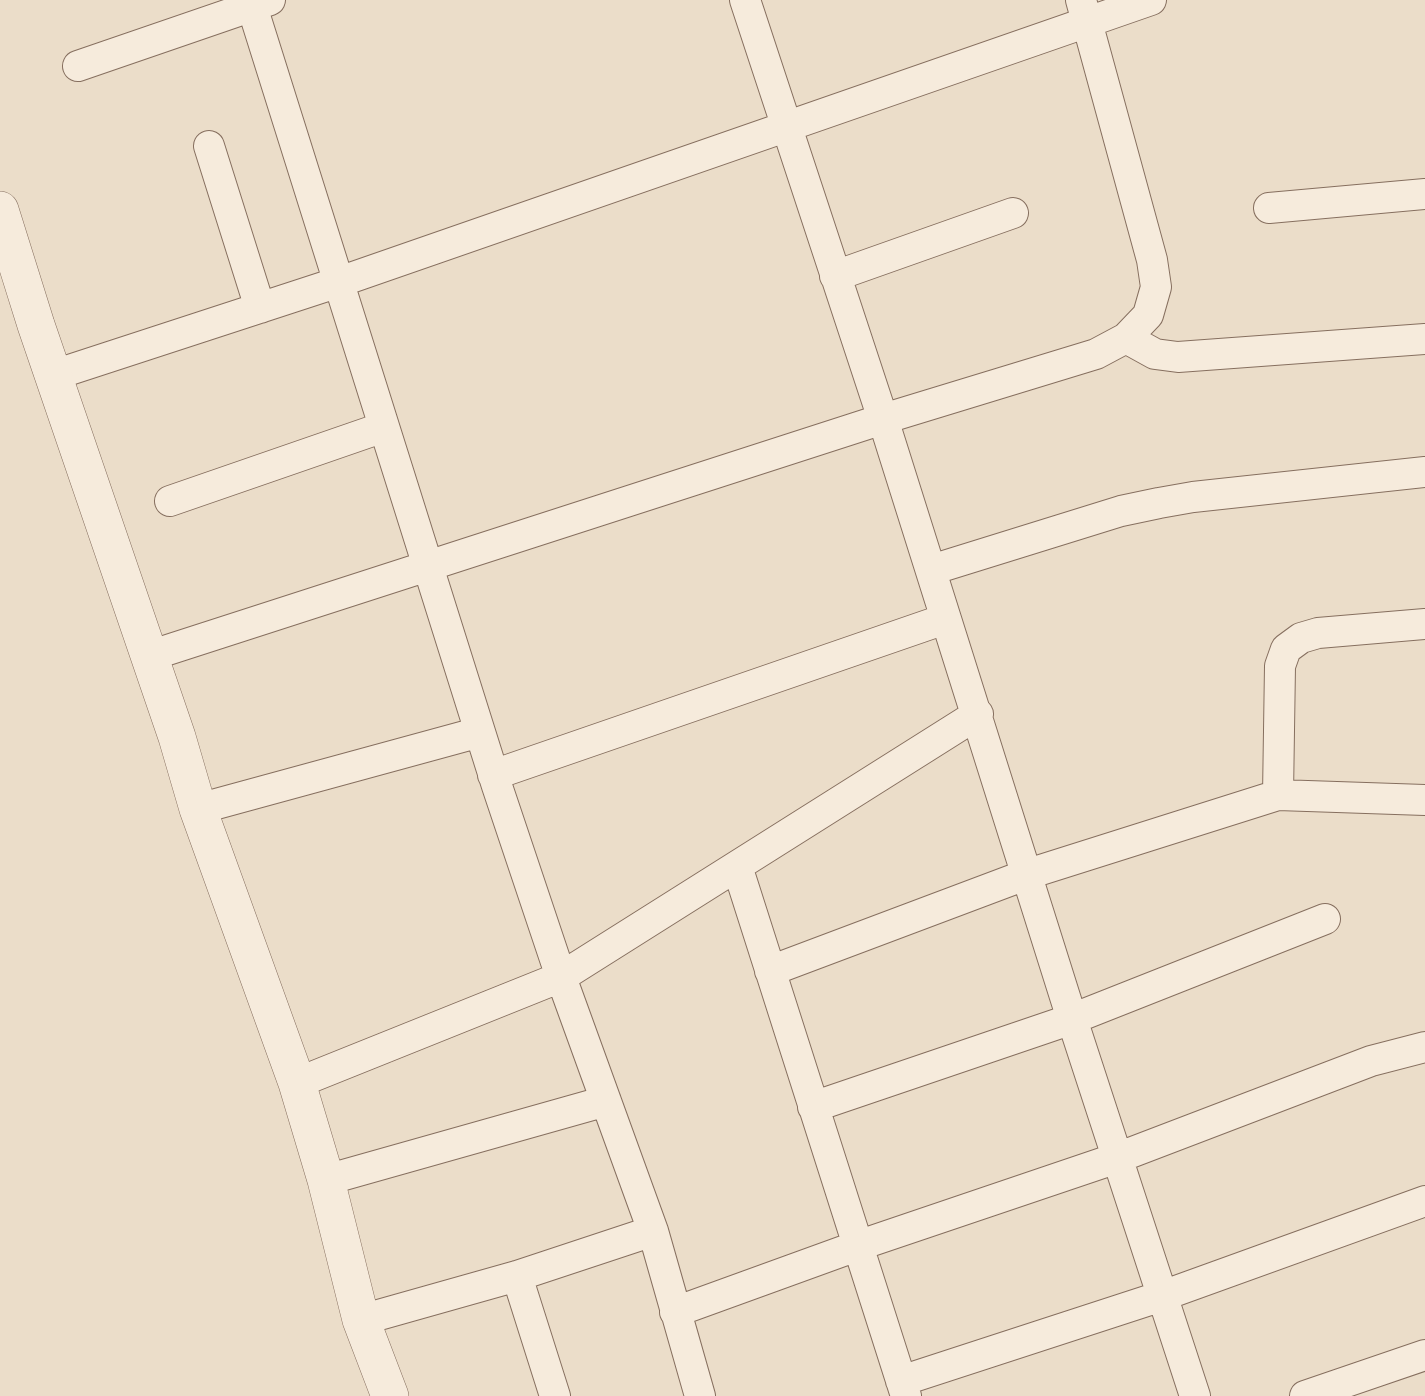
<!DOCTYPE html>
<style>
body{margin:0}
canvas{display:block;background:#ebddc9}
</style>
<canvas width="1425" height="1396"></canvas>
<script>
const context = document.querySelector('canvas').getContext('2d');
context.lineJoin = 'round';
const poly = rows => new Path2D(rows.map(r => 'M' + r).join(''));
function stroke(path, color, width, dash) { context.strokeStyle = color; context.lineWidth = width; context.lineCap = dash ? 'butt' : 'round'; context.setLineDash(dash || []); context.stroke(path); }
const minor = poly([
 [250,0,497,786,561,977,653,1231,700,1396],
 [745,0,883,419,1072,1019,1195,1396],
 [78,66,270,0],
 [209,146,260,308],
 [1269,208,1425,194],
 [835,276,1013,213],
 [1126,338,1155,354,1178,357,1425,339],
 [54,375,339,282,1151,0],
 [170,501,384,427],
 [931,570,1121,511,1159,503,1193,497,1425,472],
 [149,656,883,419,1096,354,1126,338,1148,315,1156,287,1152,260,1081,0],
 [493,775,945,619],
 [1278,795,1280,666,1286,649,1301,638,1318,633,1425,624],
 [198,809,480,732],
 [737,866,906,1396],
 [770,971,1028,874,1278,795,1425,800],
 [297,1083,561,977,978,714],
 [813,1107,1072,1019,1325,919],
 [326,1180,606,1101],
 [517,1276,555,1396],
 [675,1312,857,1246,1117,1158,1371,1061,1425,1047],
 [361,1320,517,1276,653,1231],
 [901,1381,1162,1296,1425,1201],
 [1305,1396,1425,1355]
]);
const tertiary = poly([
 [0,210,36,325,177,737,198,809,297,1083,326,1180,361,1320,390,1396]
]);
stroke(minor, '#866f5f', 32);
stroke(tertiary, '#866f5f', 38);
stroke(minor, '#f6ebdc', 30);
stroke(tertiary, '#f6ebdc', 37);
</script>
